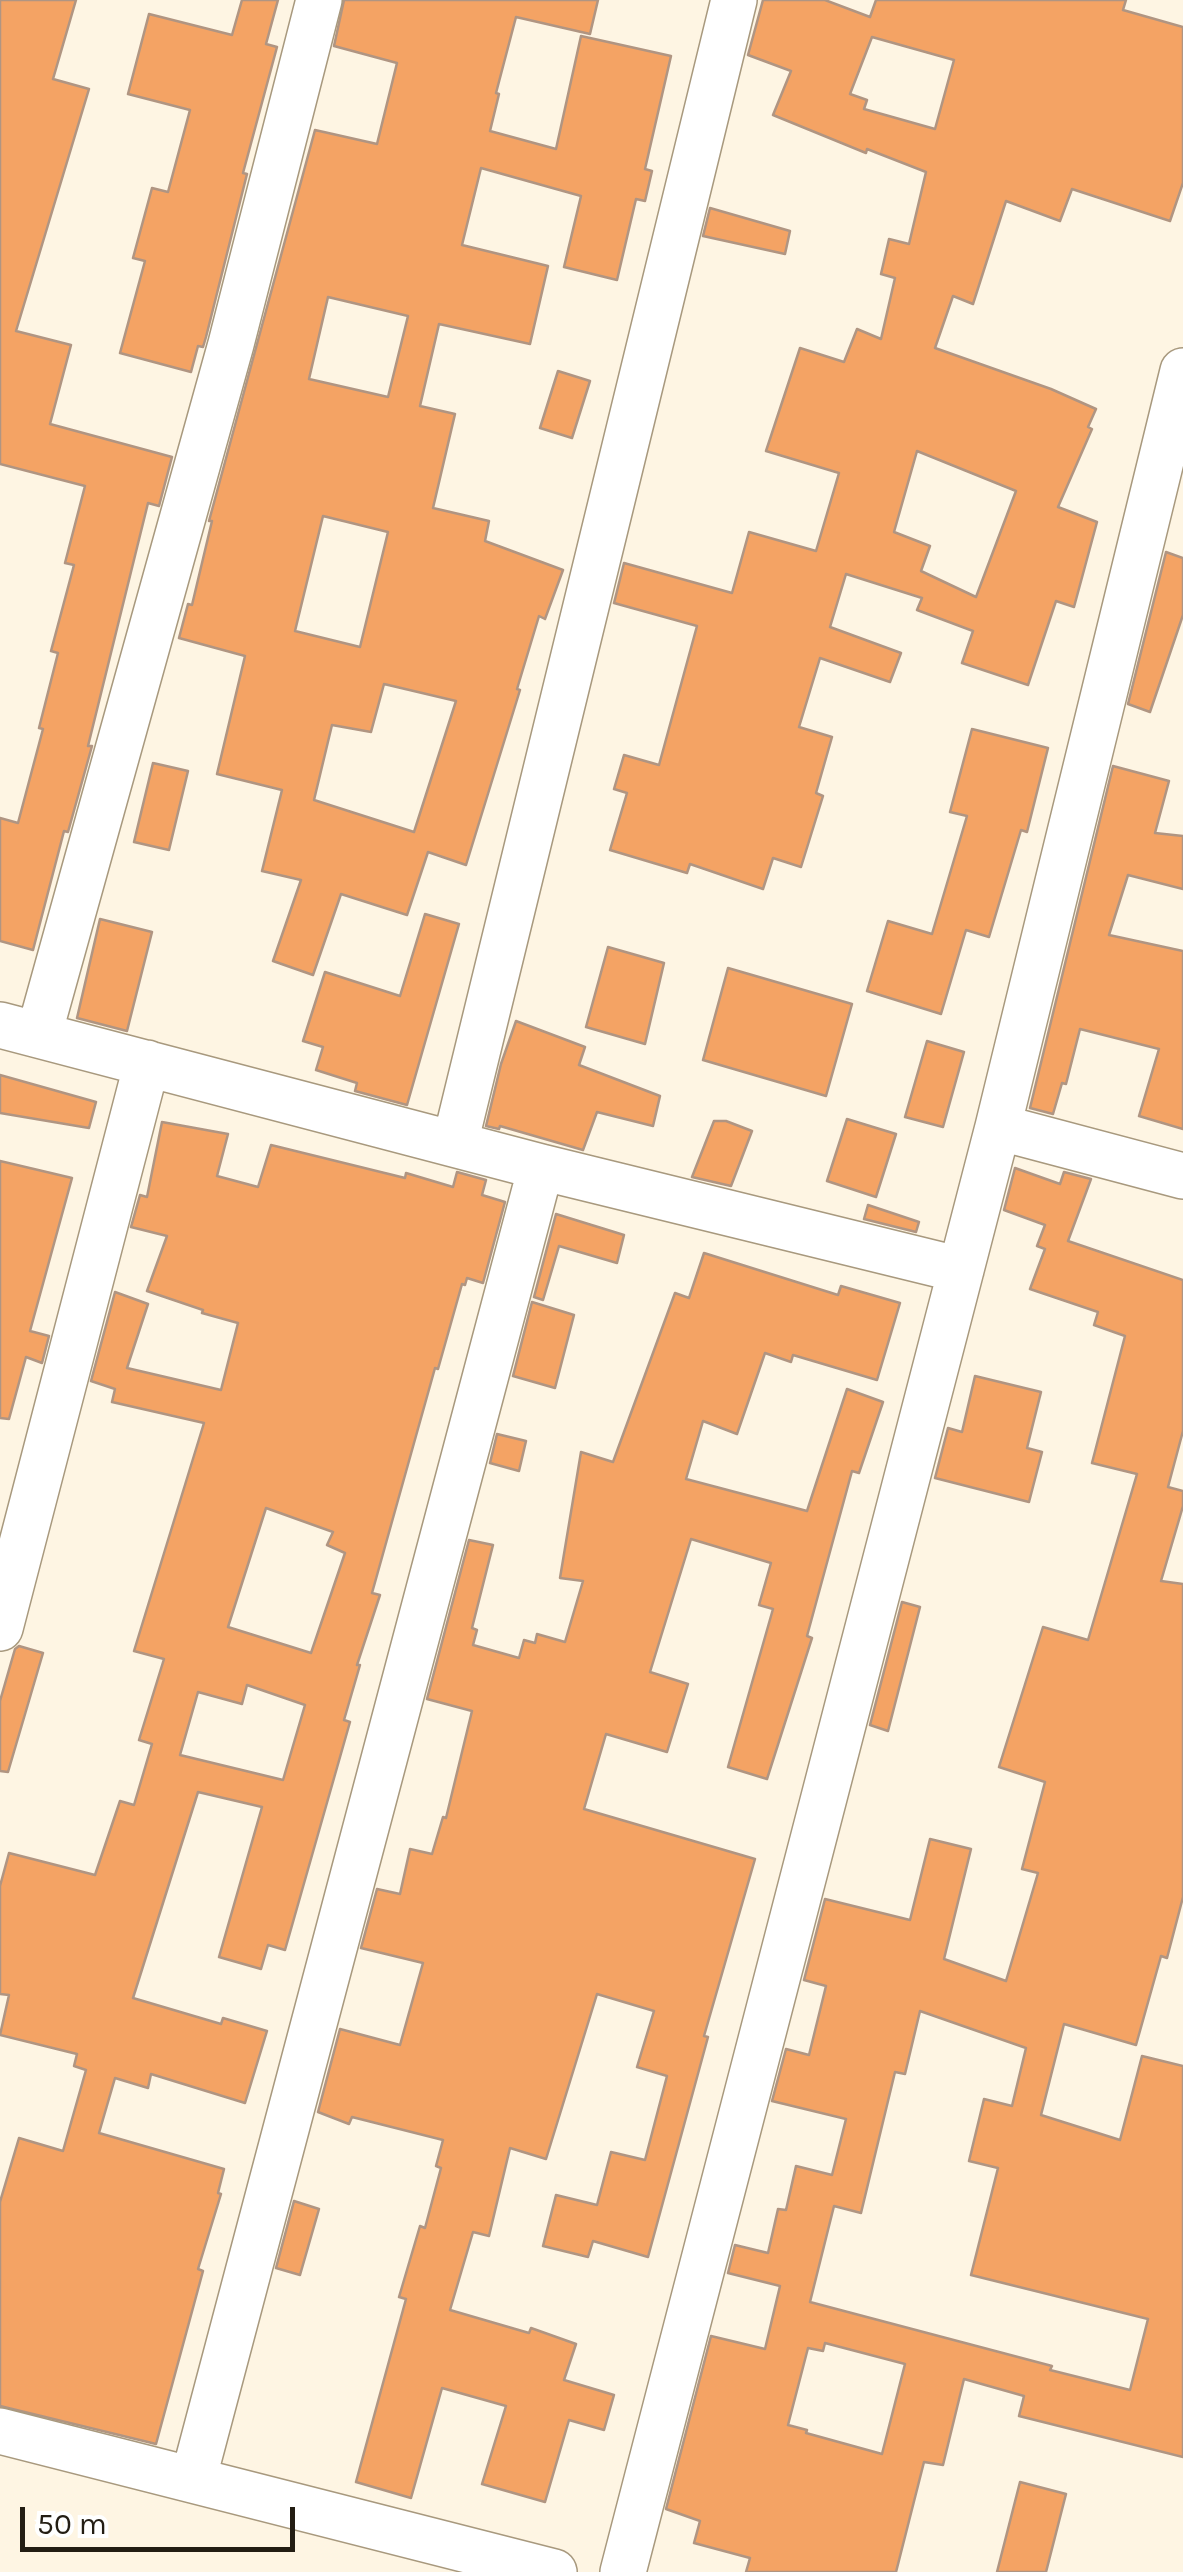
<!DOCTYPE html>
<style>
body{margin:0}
#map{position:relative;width:1183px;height:2572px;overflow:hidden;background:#fef5e3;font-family:Karla,sans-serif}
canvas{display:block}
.scale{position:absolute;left:20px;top:2507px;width:275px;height:45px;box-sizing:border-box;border:5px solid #231d13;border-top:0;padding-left:12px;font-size:30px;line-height:35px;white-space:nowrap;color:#231d13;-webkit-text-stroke:8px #fff;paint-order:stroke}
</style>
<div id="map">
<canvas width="1183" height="2572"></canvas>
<div class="scale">50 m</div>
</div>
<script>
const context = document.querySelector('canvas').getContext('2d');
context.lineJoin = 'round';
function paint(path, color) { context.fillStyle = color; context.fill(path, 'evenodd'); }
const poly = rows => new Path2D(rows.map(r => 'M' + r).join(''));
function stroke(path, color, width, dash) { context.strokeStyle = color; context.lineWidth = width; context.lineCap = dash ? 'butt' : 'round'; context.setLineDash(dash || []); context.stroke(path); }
const building = poly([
 [0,0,76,0,53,79,89,89,16,331,71,345,50,424,172,457,159,506,148,503,88,746,92,746,68,832,64,831,33,950,0,941,0,818,18,823,43,729,39,728,58,653,51,651,74,565,65,563,85,486,0,464,0,0],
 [242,0,278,0,266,44,277,47,243,173,247,174,206,337,203,347,198,346,191,372,120,353,145,261,133,258,152,188,168,192,190,110,128,94,149,14,232,35,242,0],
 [344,0,598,0,590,34,516,17,496,93,499,94,490,131,556,149,581,36,671,56,645,169,652,171,645,201,636,199,617,280,564,267,581,196,481,168,462,245,548,266,530,344,439,324,420,406,455,414,433,508,489,521,485,541,563,570,545,619,539,616,517,689,520,690,466,865,428,852,407,915,341,894,313,975,273,961,301,880,262,871,282,790,217,774,245,656,179,638,188,604,192,605,212,521,209,521,315,130,377,144,397,63,334,46,344,0],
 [328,297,408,316,388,397,309,379,328,297],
 [323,516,388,532,360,647,295,631,323,516],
 [384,684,456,701,414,832,314,800,332,725,371,732,384,684],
 [763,0,825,0,870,17,876,0,1126,0,1123,10,1183,27,1183,183,1170,221,1072,189,1060,221,1006,201,973,304,953,296,935,348,1051,389,1096,409,1088,427,1092,429,1058,507,1097,522,1074,607,1056,601,1028,685,962,663,973,631,917,610,922,598,846,574,830,627,901,653,890,682,820,658,799,727,832,737,816,793,823,796,801,867,773,858,763,889,690,864,687,873,610,850,627,793,614,789,624,755,659,765,697,626,614,603,624,563,732,593,749,532,816,551,839,473,766,451,800,348,844,362,857,329,881,339,895,278,881,274,889,239,909,244,926,172,867,149,866,153,773,115,791,71,748,55,763,0],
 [872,37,954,60,935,129,864,109,867,100,850,94,872,37],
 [917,451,1016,491,976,597,921,571,930,546,894,532,917,451],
 [710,208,790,231,785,254,703,236,710,208],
 [558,371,590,381,572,438,540,428,558,371],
 [1166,552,1183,558,1183,615,1150,712,1128,704,1166,552],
 [972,729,1048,748,1027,832,1021,830,989,937,966,930,941,1014,867,991,888,921,932,934,967,816,950,812,972,729],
 [153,763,188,771,169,850,134,842,153,763],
 [1113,766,1169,781,1155,833,1183,836,1183,889,1128,875,1109,935,1183,951,1183,1129,1139,1116,1159,1049,1080,1029,1066,1084,1062,1083,1053,1114,1030,1108,1113,766],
 [425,914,459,924,407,1105,355,1091,357,1083,316,1070,323,1047,303,1041,325,972,400,996,425,914],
 [100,919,152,932,127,1031,77,1018,100,919],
 [608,947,664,963,645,1044,586,1027,608,947],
 [728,968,852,1004,826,1096,703,1060,728,968],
 [516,1021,585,1047,579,1065,660,1096,653,1126,597,1112,583,1150,500,1126,499,1129,486,1126,501,1064,516,1021],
 [927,1041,964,1052,943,1127,905,1117,927,1041],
 [0,1075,96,1102,89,1128,0,1113,0,1075],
 [847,1119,896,1134,876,1197,827,1181,847,1119],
 [714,1121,726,1121,752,1131,731,1186,692,1177,714,1121],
 [162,1122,228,1134,217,1176,258,1187,271,1145,405,1178,406,1173,453,1187,457,1172,486,1180,482,1195,505,1202,483,1283,467,1278,465,1285,462,1284,438,1369,435,1368,372,1593,380,1595,357,1665,360,1665,344,1720,350,1722,285,1950,268,1945,261,1969,219,1957,262,1807,198,1792,133,1998,221,2024,223,2018,267,2031,245,2103,151,2074,148,2088,115,2078,99,2133,224,2169,218,2193,221,2194,198,2269,203,2271,156,2444,0,2406,0,2202,19,2138,63,2151,86,2070,74,2066,77,2054,0,2035,9,1995,0,1994,0,1886,9,1853,95,1875,120,1801,134,1805,152,1744,139,1740,164,1659,134,1651,204,1423,112,1402,115,1389,91,1381,115,1292,148,1304,127,1368,221,1390,238,1323,202,1313,203,1310,147,1291,167,1236,131,1227,140,1195,147,1197,162,1122],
 [266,1508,333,1532,327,1545,345,1553,311,1653,228,1627,266,1508],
 [247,1685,305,1705,283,1780,180,1755,198,1692,242,1704,247,1685],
 [0,1161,72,1178,30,1331,49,1336,42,1363,26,1357,9,1419,0,1418,0,1161],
 [1015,1168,1060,1184,1064,1172,1091,1179,1068,1241,1183,1280,1183,1431,1168,1487,1183,1491,1183,1506,1161,1581,1183,1584,1183,1897,1167,1958,1161,1956,1136,2045,1064,2024,1041,2115,1120,2140,1142,2056,1183,2066,1183,2457,1019,2416,1024,2396,964,2379,943,2465,924,2462,896,2572,746,2572,750,2558,694,2543,700,2521,666,2509,711,2336,765,2349,780,2286,728,2273,735,2245,768,2253,778,2209,786,2210,796,2166,832,2175,846,2119,772,2101,786,2049,809,2055,826,1986,804,1980,825,1899,910,1920,930,1839,971,1849,944,1959,1006,1981,1038,1873,1022,1869,1045,1782,999,1767,1043,1627,1088,1640,1137,1474,1092,1463,1125,1336,1094,1325,1098,1312,1030,1289,1045,1249,1037,1246,1045,1225,1004,1210,1015,1168],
 [920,2011,1026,2048,1012,2106,984,2099,969,2161,998,2168,971,2275,1148,2319,1130,2390,1050,2370,1052,2366,810,2302,834,2206,861,2213,895,2072,905,2074,920,2011],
 [825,2343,905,2364,882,2454,806,2433,807,2430,788,2425,808,2348,823,2351,825,2343],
 [868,1205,919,1222,916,1232,864,1219,868,1205],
 [556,1214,624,1235,617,1263,559,1246,543,1300,534,1297,556,1214],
 [704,1253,838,1295,841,1286,900,1303,877,1380,793,1355,791,1362,765,1353,737,1434,703,1421,686,1479,807,1511,847,1389,883,1402,859,1473,852,1471,807,1636,812,1638,767,1779,728,1767,773,1609,759,1605,771,1563,691,1539,650,1672,688,1684,667,1752,606,1734,584,1809,755,1859,704,2036,708,2037,648,2257,593,2241,588,2257,543,2246,556,2195,597,2205,611,2152,645,2160,667,2076,637,2067,654,2011,597,1994,546,2159,510,2148,489,2236,473,2232,450,2310,529,2333,531,2328,576,2344,564,2380,614,2395,604,2430,569,2420,545,2502,482,2484,506,2406,442,2388,411,2498,356,2482,406,2299,399,2297,420,2226,425,2228,441,2168,436,2166,443,2140,352,2117,349,2124,318,2112,340,2029,400,2045,423,1963,361,1948,377,1889,400,1894,410,1849,432,1854,443,1817,446,1818,472,1711,427,1699,469,1540,493,1545,472,1628,477,1630,473,1645,519,1658,524,1640,535,1643,537,1634,565,1642,583,1581,560,1578,581,1452,613,1462,675,1293,689,1298,704,1253],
 [532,1302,574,1315,555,1388,513,1376,532,1302],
 [975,1376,1041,1392,1027,1448,1042,1452,1029,1502,935,1478,948,1428,962,1432,975,1376],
 [497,1434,526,1441,519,1471,490,1463,497,1434],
 [902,1602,920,1607,888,1731,870,1725,902,1602],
 [19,1646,43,1653,8,1772,0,1771,0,1701,15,1649,19,1646],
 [294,2201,319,2209,300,2275,276,2268,294,2201],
 [1020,2482,1066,2494,1046,2572,997,2572,1020,2482]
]);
const minor = poly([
 [0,1025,541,1167,961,1270],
 [39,1034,231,344,319,0],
 [998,1127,1183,1176],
 [455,1143,734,0],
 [0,1628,147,1063],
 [0,2431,554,2572],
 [193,2480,541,1167],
 [623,2572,998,1127,1183,371]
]);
paint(building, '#f4a364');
stroke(building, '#b09582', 2.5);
stroke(minor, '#a8997e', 48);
stroke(minor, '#fff', 45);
</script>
